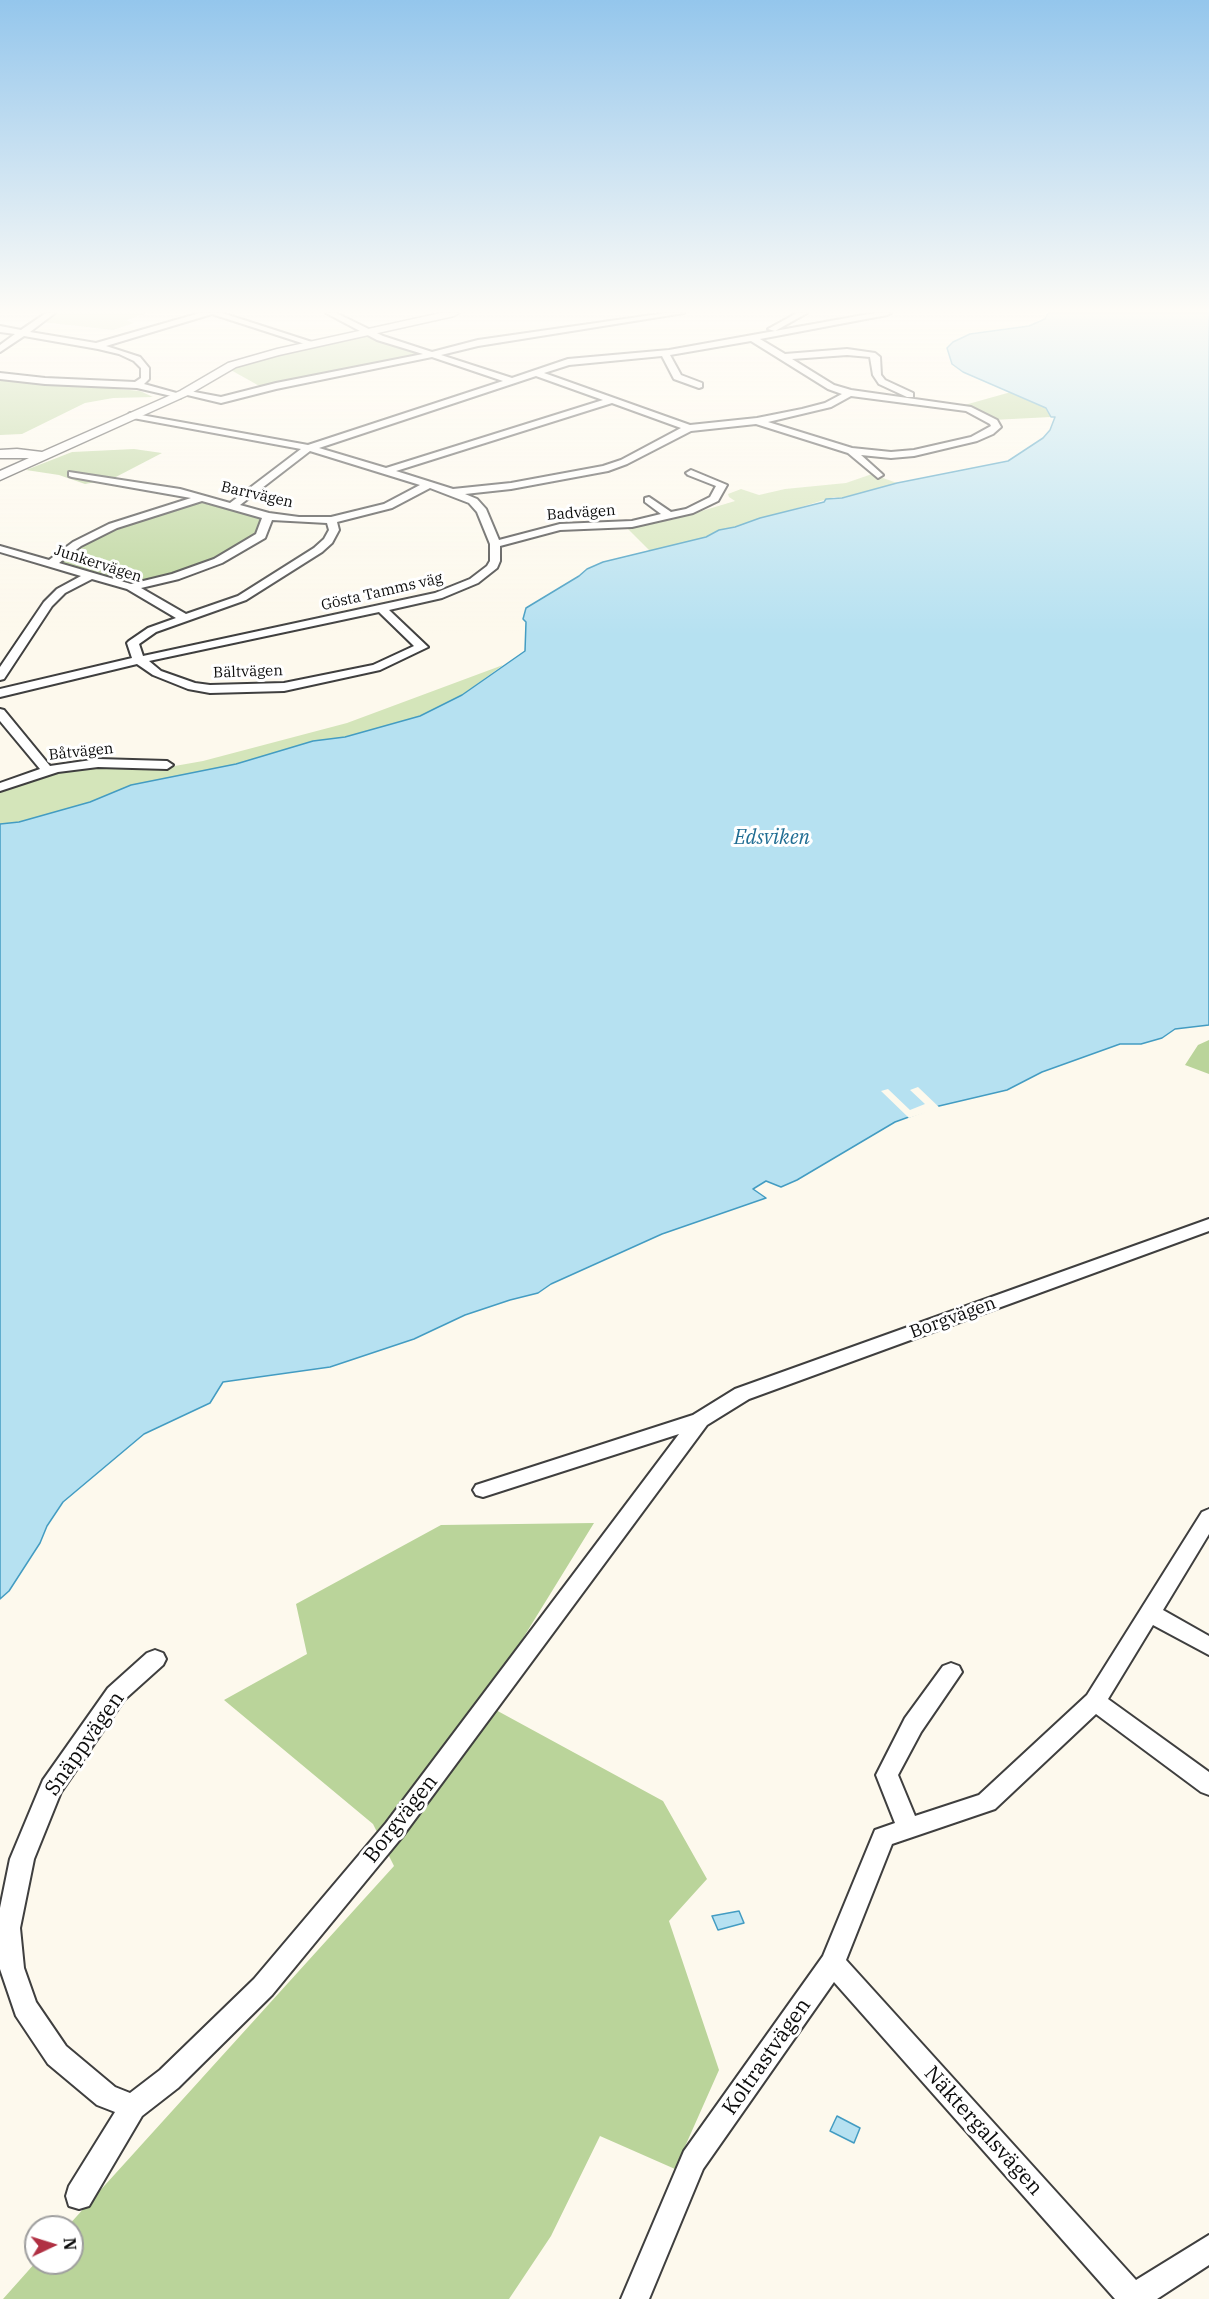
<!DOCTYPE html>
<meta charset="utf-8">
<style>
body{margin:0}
#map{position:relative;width:1209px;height:2299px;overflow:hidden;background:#fdf9ed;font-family:"IBM Plex Serif",serif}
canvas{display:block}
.north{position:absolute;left:24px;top:2215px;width:60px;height:60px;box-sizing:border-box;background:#fff;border:2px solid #9e9e9e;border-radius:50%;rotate:86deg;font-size:16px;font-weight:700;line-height:24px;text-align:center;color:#0c0c0c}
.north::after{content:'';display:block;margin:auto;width:21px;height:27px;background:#b03043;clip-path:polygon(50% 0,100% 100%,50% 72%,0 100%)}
</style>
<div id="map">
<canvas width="1209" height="2299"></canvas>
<div class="north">N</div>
</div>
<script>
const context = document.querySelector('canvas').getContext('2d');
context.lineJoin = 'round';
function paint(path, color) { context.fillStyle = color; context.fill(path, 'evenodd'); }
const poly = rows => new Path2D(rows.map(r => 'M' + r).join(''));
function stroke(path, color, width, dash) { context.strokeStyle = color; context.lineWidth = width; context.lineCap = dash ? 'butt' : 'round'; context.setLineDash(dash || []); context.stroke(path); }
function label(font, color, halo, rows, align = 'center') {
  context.font = font + ' "IBM Plex Serif",serif'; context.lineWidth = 6; context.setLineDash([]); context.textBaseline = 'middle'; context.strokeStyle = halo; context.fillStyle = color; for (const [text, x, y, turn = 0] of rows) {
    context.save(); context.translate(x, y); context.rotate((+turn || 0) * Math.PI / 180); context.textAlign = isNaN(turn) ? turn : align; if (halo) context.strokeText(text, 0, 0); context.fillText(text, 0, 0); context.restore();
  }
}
const green = poly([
 [54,313,147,313,126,320,134,323,113,330,43,322],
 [872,474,897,483,841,498,834,497,735,527,719,530,706,537,660,550,649,550,628,529,675,519,735,501,729,497,728,494,741,489,759,495,785,489,846,483],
 [503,665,462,695,420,716,345,737,313,741,236,764,131,785,90,802,19,822,0,824,0,793,45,775,66,769,86,768,169,767,203,761,347,723]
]);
const forest = poly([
 [368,336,426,354,263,388,229,369,323,344],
 [0,378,140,391,153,397,113,398,85,403,22,434,0,435],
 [1011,392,1046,408,1051,412,1051,417,993,420,961,406],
 [134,449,162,453,112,479,85,484,59,475,26,470,72,452],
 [199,502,262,518,259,535,211,561,172,575,131,584,60,564,87,542,149,517],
 [1209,1040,1209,1074,1185,1065,1198,1045],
 [594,1523,483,1703,663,1801,707,1879,669,1921,719,2070,675,2169,600,2136,551,2236,509,2299,3,2299,36,2262,72,2263,72,2227,67,2227,394,1866,373,1824,224,1700,307,1654,296,1604,441,1525]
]);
const water = poly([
 [1048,313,1209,313,1209,1025,1175,1029,1162,1038,1141,1044,1120,1044,1042,1072,1007,1090,939,1106,895,1122,797,1180,781,1187,766,1181,753,1189,766,1198,662,1234,551,1284,538,1293,510,1300,465,1315,414,1339,330,1367,223,1382,210,1403,144,1434,63,1502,47,1526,40,1543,9,1591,0,1599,0,824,19,822,90,802,131,785,236,764,313,741,345,737,420,716,462,695,525,651,526,622,523,619,526,608,579,576,587,569,603,562,706,537,719,530,735,527,760,518,824,502,826,499,842,498,897,483,1008,461,1043,438,1050,430,1055,417,1051,417,1046,408,963,372,952,364,947,348,953,342,970,334,1029,326,1045,319,1048,313],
 [739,1911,744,1923,718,1930,712,1916,739,1911],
 [837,2116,860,2128,854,2143,830,2131,837,2116]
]);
const pier = poly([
 [918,1087,940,1108,909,1118,881,1091,888,1089,910,1110,925,1104,910,1090]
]);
const minor = poly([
 [46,313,55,313,30,332,96,343,200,313,222,313,318,344,311,346,212,314,106,346,140,357,149,368,149,379,144,384,180,394,180,398,137,388,45,384,0,379,0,373,45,378,135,382,141,378,141,368,134,361,119,354,98,349,24,336,0,352,0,345,15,334,0,332,0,326,21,330,46,313],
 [326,313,336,313,383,336,432,352,478,340,666,313,684,313,478,346,441,355,512,378,568,359,669,350,875,313,891,313,887,315,760,339,785,354,847,349,875,353,880,357,881,375,885,380,913,393,913,397,907,397,879,384,873,375,870,357,847,355,792,359,834,385,851,390,971,407,997,420,1001,427,993,434,977,441,914,456,891,458,861,455,881,473,883,475,878,478,848,453,756,424,691,431,627,464,608,471,511,489,465,494,477,499,486,509,499,540,560,524,632,521,661,514,645,502,645,498,649,497,671,512,686,509,710,497,716,486,688,475,686,473,691,470,727,485,718,501,693,513,632,527,560,530,500,546,500,561,497,568,478,583,442,598,389,610,428,647,380,670,284,691,210,693,188,689,153,675,137,664,0,697,0,689,132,658,127,643,129,641,148,628,176,618,127,589,92,579,65,593,52,606,4,679,0,680,0,667,44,602,57,589,81,576,0,552,0,546,49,560,73,542,109,524,191,498,72,477,69,476,69,472,180,489,230,503,301,449,133,418,128,415,130,413,308,445,503,381,432,357,276,389,221,403,179,393,184,390,221,397,276,383,423,354,377,340,326,313],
 [751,341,828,389,842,394,825,403,802,409,757,418,690,425,544,373,569,365,662,356,674,379,699,388,702,387,702,383,681,375,670,355,751,341],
 [536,376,603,400,386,468,319,448,536,376],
 [851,396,966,411,990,424,991,426,971,437,914,450,891,452,852,448,768,422,831,407,851,396],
 [612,403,681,428,621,460,603,466,511,483,453,489,396,471,612,403],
 [310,451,420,485,384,504,331,517,299,517,269,513,240,505,310,451],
 [430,488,469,503,477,512,490,544,490,561,487,566,470,579,435,593,143,656,139,644,156,632,246,600,322,552,332,543,339,530,337,522,392,508,430,488],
 [202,501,262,518,256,534,214,559,172,574,131,584,59,563,81,546,117,528,202,501],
 [272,520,327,523,329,530,324,539,314,548,238,596,186,614,141,588,179,579,222,563,265,538,272,520],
 [379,612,414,646,373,665,284,683,210,685,195,683,161,671,149,661,379,612],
 [797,313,807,313,775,331,768,329,797,313],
 [0,709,4,710,50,766,98,759,167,761,173,765,167,769,98,767,58,772,0,791,0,783,40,769,0,721,0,709],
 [1209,1219,1209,1231,749,1399,707,1425,402,1837,272,1995,178,2088,142,2116,89,2206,79,2209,69,2206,66,2196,69,2186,115,2112,97,2105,48,2064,16,2016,0,1969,0,1908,10,1859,43,1780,108,1688,147,1653,155,1650,163,1653,166,1659,163,1665,124,1700,61,1792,34,1859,20,1928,24,1968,36,2002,66,2046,115,2087,130,2093,160,2070,254,1979,386,1823,679,1434,483,1497,476,1495,473,1490,476,1485,693,1415,735,1389,1209,1219],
 [1209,1509,1209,1534,1163,1610,1209,1636,1209,1655,1153,1625,1108,1699,1209,1772,1209,1795,1201,1792,1096,1714,995,1809,892,1844,846,1960,1136,2280,1209,2235,1209,2265,1157,2299,1115,2299,834,1982,703,2169,649,2299,621,2299,684,2151,823,1956,875,1830,895,1823,876,1775,905,1718,943,1666,951,1663,959,1666,962,1672,921,1732,898,1775,915,1816,979,1795,1087,1695,1202,1512,1209,1509]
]);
const tertiary = poly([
 [441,313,459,313,454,316,279,355,236,367,188,395,0,480,0,471,29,458,0,458,0,450,17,449,42,452,180,391,228,363,277,349,441,313]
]);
const farStreetnames = [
 ["Barrvägen",257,495,13],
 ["Badvägen",581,513,-4],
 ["Junkervägen",98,564,18],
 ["Gösta Tamms väg",382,592,-13],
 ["Bältvägen",248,672,-2],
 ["Båtvägen",81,752,-6]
];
const streetNames = [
 ["Borgvägen",953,1318,-20]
];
const waterNames = [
 ["Edsviken",772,838]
];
const nearStreetnames = [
 ["Snäppvägen",85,1744,-55],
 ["Borgvägen",401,1819,-52],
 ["Koltrastvägen",767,2057,-55],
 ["Näktergalsvägen",983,2131,48]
];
paint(green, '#d4e5ba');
paint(forest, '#bad49a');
paint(water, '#b6e1f1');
stroke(water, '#439cc2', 1.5);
paint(pier, '#fdf9ed');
stroke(minor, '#3f3f3f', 4);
stroke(tertiary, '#3f3f3f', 3);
paint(minor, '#fff');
paint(tertiary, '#fff');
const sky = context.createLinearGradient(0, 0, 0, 635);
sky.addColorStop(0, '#94c6ec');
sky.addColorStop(0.49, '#fefcf7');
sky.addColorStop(1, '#fefcf700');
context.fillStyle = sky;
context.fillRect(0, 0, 1209, 635);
label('15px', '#0c0c0c', '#fff', farStreetnames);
label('18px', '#0c0c0c', '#fff', streetNames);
label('italic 20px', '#206d93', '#fff', waterNames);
label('21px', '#0c0c0c', '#fff', nearStreetnames);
</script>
